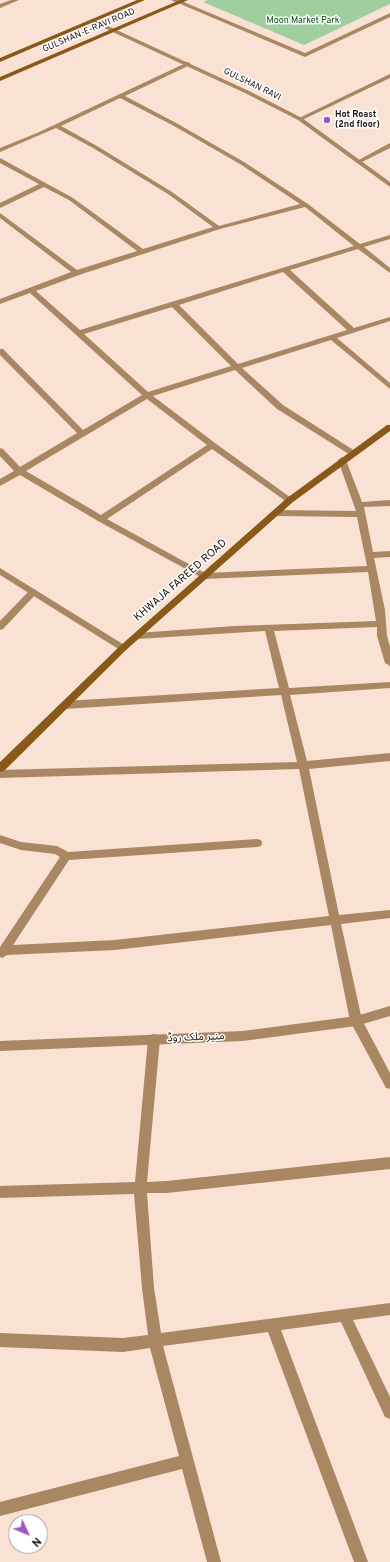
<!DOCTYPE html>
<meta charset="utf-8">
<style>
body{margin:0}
#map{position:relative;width:390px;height:1562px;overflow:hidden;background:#f9e1d4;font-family:Overpass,sans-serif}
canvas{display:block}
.north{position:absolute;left:8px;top:1514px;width:40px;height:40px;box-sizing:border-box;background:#fff;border:1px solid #a4a19f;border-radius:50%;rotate:134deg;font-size:11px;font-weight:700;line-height:16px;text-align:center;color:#1b130f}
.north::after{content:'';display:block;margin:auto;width:14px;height:18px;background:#a153c4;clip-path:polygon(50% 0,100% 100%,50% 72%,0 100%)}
</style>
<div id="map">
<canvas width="390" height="1562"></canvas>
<div class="north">N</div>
</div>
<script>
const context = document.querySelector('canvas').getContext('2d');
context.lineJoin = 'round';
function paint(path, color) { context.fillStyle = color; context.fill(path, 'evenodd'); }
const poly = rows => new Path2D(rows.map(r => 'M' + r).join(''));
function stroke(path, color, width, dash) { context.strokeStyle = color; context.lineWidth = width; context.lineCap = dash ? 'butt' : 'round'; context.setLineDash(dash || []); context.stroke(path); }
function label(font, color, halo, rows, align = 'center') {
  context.font = font + ' Overpass,"Noto Sans Arabic",sans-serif'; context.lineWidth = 3; context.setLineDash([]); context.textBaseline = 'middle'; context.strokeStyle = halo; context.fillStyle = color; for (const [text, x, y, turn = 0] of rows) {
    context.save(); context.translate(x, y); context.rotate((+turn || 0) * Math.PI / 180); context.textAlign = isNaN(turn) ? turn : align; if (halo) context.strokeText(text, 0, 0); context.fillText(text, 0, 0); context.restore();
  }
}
const green = poly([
 [208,0,390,0,390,4,304,45,203,2]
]);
const minor = poly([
 [11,0,19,0,0,8,0,4,11,0],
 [171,0,179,0,305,53,388,14,390,13,390,17,305,57,171,0],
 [188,62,190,63,190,65,125,96,178,124,244,162,308,204,360,244,390,235,390,239,364,247,390,268,390,273,358,249,290,270,354,328,390,317,390,321,337,338,390,383,390,389,331,340,242,368,283,405,355,451,356,453,352,456,277,409,235,370,153,396,215,443,294,500,293,502,287,502,212,449,107,519,205,573,367,566,357,517,276,516,272,513,276,510,356,511,338,460,342,457,346,460,362,502,390,500,390,506,364,507,373,552,390,551,390,557,374,558,385,610,387,636,390,647,390,666,385,663,377,636,377,627,274,631,289,688,390,682,390,688,290,695,307,761,390,753,390,761,309,769,339,915,390,910,390,918,341,924,362,1020,390,1073,390,1089,386,1088,350,1021,331,925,115,950,7,955,2,958,0,957,0,947,60,857,55,854,21,850,0,843,0,835,21,842,57,846,68,852,257,839,261,840,262,843,261,846,257,847,69,860,13,945,115,940,329,916,299,769,0,778,0,770,297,762,281,695,65,709,60,705,65,701,279,688,265,631,137,639,132,636,137,633,235,626,376,621,368,572,204,579,98,521,20,475,0,486,0,479,14,471,0,456,0,448,3,449,20,467,77,433,0,355,0,349,3,349,83,430,142,395,30,293,0,304,0,299,71,272,0,218,0,213,77,270,137,251,69,200,44,187,0,208,0,203,39,184,0,163,0,158,73,198,143,249,213,227,168,194,93,148,56,128,0,152,0,148,37,133,188,62],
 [120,98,174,126,240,164,300,204,219,226,172,192,97,146,61,126,120,98],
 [305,207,354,246,80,330,36,291,79,275,220,229,305,207],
 [283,272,347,330,238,364,179,305,283,272],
 [172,307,231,366,148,392,84,334,172,307],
 [147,399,207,445,101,515,26,471,147,399],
 [390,74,390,78,302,120,297,119,390,74],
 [390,143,390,148,360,163,355,162,390,143],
 [33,589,36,590,37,592,36,594,3,629,0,630,0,621,30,590,33,589],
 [154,1034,158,1035,160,1039,147,1182,167,1181,390,1157,390,1169,167,1193,147,1193,154,1288,161,1333,390,1303,390,1315,353,1320,390,1397,390,1419,385,1417,341,1322,281,1330,368,1562,354,1562,268,1332,163,1346,221,1562,207,1562,182,1469,0,1516,0,1502,179,1456,150,1348,123,1352,0,1347,0,1333,123,1338,148,1335,142,1288,134,1194,0,1198,0,1186,135,1182,148,1039,150,1035,154,1034]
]);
const tertiary = poly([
 [91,20,95,20,249,91,302,118,390,182,390,187,298,120,245,93,91,22,91,20],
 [0,568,126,646,128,648,126,650,120,650,0,575,0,568],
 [390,1006,390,1016,356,1026,243,1041,0,1051,0,1041,243,1031,356,1016,390,1006]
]);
const secondary = poly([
 [137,0,145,0,0,62,0,58,137,0],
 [180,0,188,0,0,81,0,77,180,0],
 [387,425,390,425,390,431,293,502,126,650,4,771,0,772,0,762,120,646,287,498,387,425]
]);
const markers = [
 [327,120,4,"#a153c4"]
];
const farParknames = [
 ["Moon Market Park",303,21]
];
const farStreetnames = [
 ["GULSHAN-E-RAVI ROAD",89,31,-23],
 ["GULSHAN RAVI",252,85,26]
];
const farPoinames = [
 ["Hot Roast",335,115],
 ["(2nd floor)",335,125]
];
const streetNames = [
 ["KHWAJA FAREED ROAD",181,581,-41],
 ["منیر ملک روڈ",196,1038,-2]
];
paint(green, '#a0cf9f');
paint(minor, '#a98763');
paint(tertiary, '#a98763');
paint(secondary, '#89591a');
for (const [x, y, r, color] of markers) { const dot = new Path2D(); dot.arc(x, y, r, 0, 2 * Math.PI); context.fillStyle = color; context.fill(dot); stroke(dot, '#fff', 1.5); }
label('9px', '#024c0f', '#fff', farParknames);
label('9px', '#1b130f', '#fff', farStreetnames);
label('bold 9px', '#1b130f', '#fff', farPoinames, 'left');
label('11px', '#1b130f', '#fff', streetNames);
</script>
